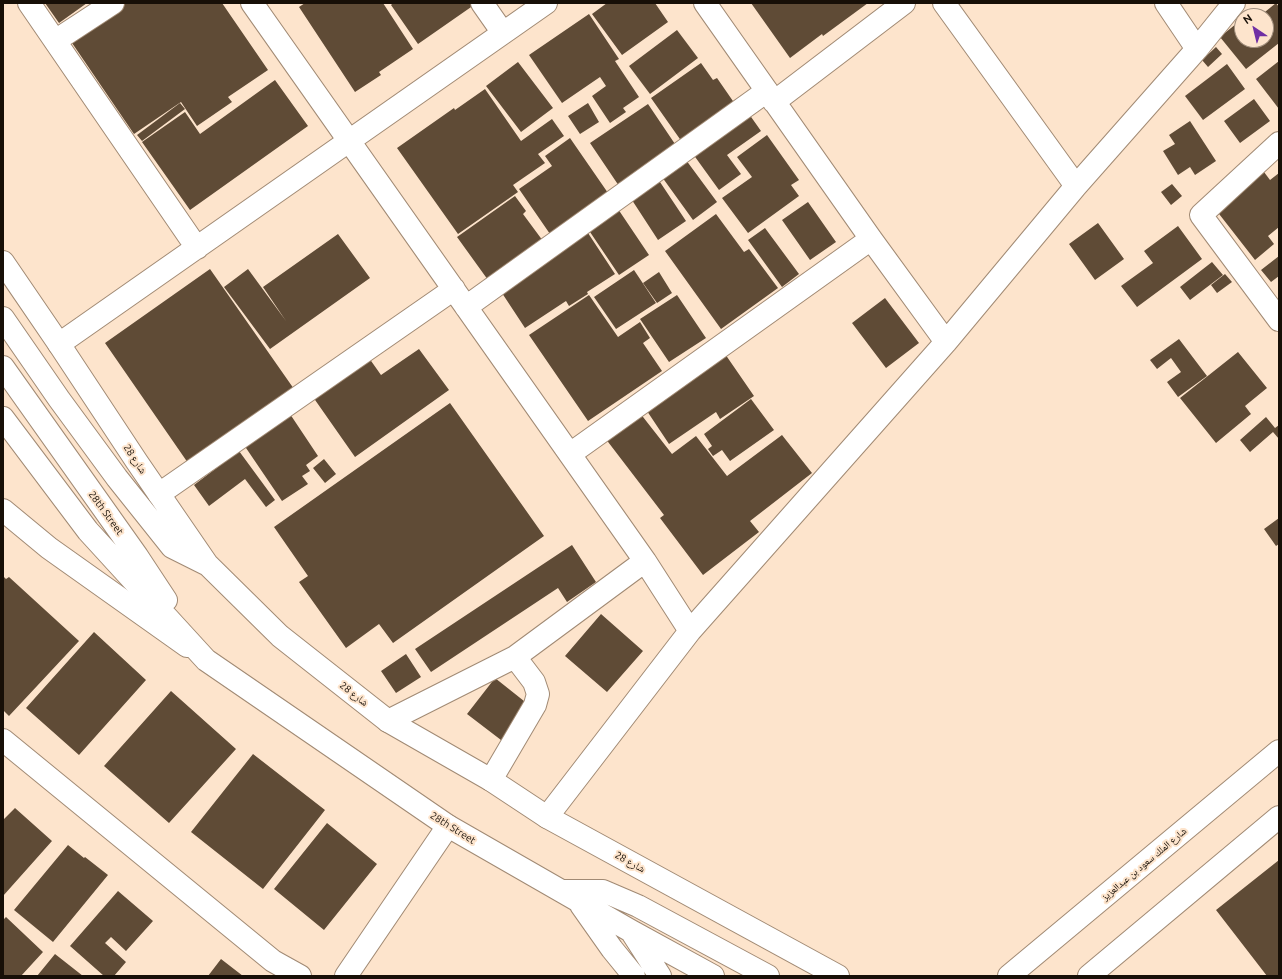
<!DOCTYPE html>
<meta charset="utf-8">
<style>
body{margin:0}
#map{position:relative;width:1282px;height:979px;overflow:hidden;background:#fde4cc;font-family:Ubuntu,sans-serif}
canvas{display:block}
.frame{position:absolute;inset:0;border:4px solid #170f07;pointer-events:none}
.north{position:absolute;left:1234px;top:8px;width:40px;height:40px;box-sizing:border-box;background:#fde4cc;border:1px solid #a18f7d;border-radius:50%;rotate:325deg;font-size:11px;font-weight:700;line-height:16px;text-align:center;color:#170f07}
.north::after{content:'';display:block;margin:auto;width:14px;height:18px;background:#6f2fa4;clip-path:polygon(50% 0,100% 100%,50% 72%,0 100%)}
</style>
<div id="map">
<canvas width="1282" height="979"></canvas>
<div class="frame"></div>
<div class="north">N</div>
</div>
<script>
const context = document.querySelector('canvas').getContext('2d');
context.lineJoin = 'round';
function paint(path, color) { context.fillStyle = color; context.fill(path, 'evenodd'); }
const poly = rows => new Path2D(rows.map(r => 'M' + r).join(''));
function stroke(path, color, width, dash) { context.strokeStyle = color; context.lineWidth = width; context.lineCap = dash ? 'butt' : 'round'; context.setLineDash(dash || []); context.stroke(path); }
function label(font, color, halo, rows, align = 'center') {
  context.font = font + ' Ubuntu,"Noto Naskh Arabic",sans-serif'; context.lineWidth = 4; context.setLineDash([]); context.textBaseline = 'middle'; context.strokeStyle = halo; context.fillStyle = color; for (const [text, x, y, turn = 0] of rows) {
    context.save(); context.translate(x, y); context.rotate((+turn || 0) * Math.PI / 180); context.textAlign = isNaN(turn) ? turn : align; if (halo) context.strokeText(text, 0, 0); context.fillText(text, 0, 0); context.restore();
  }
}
const building = poly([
 [45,3,87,3,59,23],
 [124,3,222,3,268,70,228,97,232,102,197,126,181,102,134,134,70,40],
 [305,3,383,3,413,49,379,72,381,75,355,92,299,7],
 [393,3,473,3,474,5,418,44,391,5],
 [607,3,655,3,668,22,622,55,592,14],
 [751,3,868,3,823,36,822,34,790,58],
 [1276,3,1279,7,1279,43,1246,69,1220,37,1242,19,1242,40,1266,40,1266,16,1260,16],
 [589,14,619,59,615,61,639,97,623,108,626,112,610,123,592,96,606,86,600,77,562,103,529,55],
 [677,30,698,58,650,94,629,66],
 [1216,47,1222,54,1208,67,1202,60],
 [1279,61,1279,109,1256,79],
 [518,62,553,108,521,132,486,86],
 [701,63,713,80,717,78,735,104,682,142,651,98],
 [1227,64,1245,89,1203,120,1185,96],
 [275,80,308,126,190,210,142,142,185,112,200,134],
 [485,89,521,141,552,119,564,136,538,154,545,163,513,185,518,192,458,234,397,148,454,108,455,110],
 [1254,99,1270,121,1240,143,1224,121],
 [180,103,185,109,142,141,137,135],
 [588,103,599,122,580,134,568,116],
 [648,104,677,147,619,186,590,143],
 [749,114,761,131,727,155,741,174,719,190,693,154],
 [1190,121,1216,161,1195,175,1190,167,1178,175,1163,151,1175,144,1169,135],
 [767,135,799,180,791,185,799,196,748,233,722,198,752,177,737,157],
 [570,138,608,193,550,234,519,189,552,166,545,156],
 [686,160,717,202,693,220,662,177],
 [1264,172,1270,180,1279,173,1279,227,1268,236,1274,244,1255,260,1216,210],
 [658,179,686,221,658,240,630,197],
 [1172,184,1182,196,1171,205,1161,192],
 [515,196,526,211,523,214,543,241,488,280,457,237],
 [808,202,836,242,810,260,782,220],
 [618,209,649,255,619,275,588,229],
 [716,214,744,252,749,249,778,288,721,329,665,251],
 [1098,223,1124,259,1095,280,1069,244],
 [1178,226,1202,259,1137,307,1121,286,1153,263,1144,251],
 [765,228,799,274,782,287,748,240],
 [588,233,615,274,587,292,588,294,569,306,566,301,525,328,500,290],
 [338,234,370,278,270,349,224,287,248,269,286,321,263,287],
 [1279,256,1279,276,1271,282,1261,270],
 [1212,262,1223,275,1190,300,1180,287],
 [210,269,294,389,188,463,105,343],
 [634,270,656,303,616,329,594,297],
 [659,272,672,293,657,303,643,283],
 [1225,274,1232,282,1217,293,1211,285],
 [589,295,618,337,640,322,650,338,643,343,662,371,588,421,529,335],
 [677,295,706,338,669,362,640,319],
 [885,298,919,343,886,368,852,323],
 [1179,339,1207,376,1178,397,1167,382,1181,372,1171,358,1157,369,1150,360],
 [419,349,449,390,355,457,313,397,369,358,381,375],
 [723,351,754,396,720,419,716,412,669,444,643,405],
 [1238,352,1267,388,1245,406,1251,414,1216,443,1180,398],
 [751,399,774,430,730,461,722,450,713,456,708,449,712,446,704,434],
 [450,403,544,536,393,643,379,624,346,648,299,582,308,576,274,527],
 [636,408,672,454,696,436,727,476,782,435,812,473,750,521,759,532,703,575,660,518,664,515,602,434],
 [290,414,318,456,306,465,310,471,302,476,308,484,282,501,244,445],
 [1266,417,1275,428,1279,425,1279,439,1273,432,1250,452,1240,440],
 [239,451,275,500,266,507,245,479,209,506,194,485],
 [324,459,336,474,325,483,313,468],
 [1279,518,1279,544,1276,546,1264,529],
 [572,545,596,582,567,602,558,588,431,672,415,649],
 [3,576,6,579,9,577,79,641,9,716,3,710],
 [601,614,643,651,607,692,565,656],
 [94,632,146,680,79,755,26,708],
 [406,654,421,677,396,693,381,671],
 [495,678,529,705,501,740,467,714],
 [171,691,236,749,169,823,104,766],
 [253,754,325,810,263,889,191,832],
 [15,808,52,841,3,896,3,820],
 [327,823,377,864,324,930,274,889],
 [68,845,84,858,85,857,108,875,53,942,14,910],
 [1279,860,1279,976,1267,976,1216,910],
 [118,891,153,921,126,951,111,937,105,943,126,962,114,976,104,976,70,946],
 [6,917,43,952,21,976,3,976,3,920],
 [55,954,83,976,37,976],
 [221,959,243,976,208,976]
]);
const minor = poly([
 [29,3,197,248],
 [252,3,645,561,690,631],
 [482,3,503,33],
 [705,3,871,239,946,342],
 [944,3,1076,186],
 [1166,3,1197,49],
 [55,41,113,3],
 [774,102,904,3],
 [1279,143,1201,215,1279,320],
 [466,307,767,91],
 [59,344,546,3],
 [570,454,871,239],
 [159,494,454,289],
 [3,510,49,548,187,646],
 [388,721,515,657,645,561],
 [3,740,273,961,300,976],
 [491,780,535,705,538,694,534,682,515,657],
 [547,817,690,631,946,342,1076,186,1197,49,1234,3],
 [346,976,448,826]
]);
const major = poly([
 [3,262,59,344,137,462,207,564,280,636,388,721,491,780,547,817,838,976],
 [3,318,59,399,117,478,172,547,206,564],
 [3,367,137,556,166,600],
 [3,418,88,531,206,660,448,826,631,931,713,976],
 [564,891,603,891,638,906,768,976],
 [581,905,612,949,634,976],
 [633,934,660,976],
 [1009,976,1279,751],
 [1089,976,1279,817]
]);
const streetNames = [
 ["شارع 28",135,459,56],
 ["28th Street",106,513,54],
 ["شارع 28",354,694,38],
 ["28th Street",453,828,32],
 ["شارع 28",630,862,29],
 ["شارع الملك سعود بن عبدالعزيز",1144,864,-40]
];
paint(building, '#5f4b36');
stroke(minor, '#a18a74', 24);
stroke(major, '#a18a74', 24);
stroke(minor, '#fff', 22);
stroke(major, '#fff', 22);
label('10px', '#170f07', '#fde4cc', streetNames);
</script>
